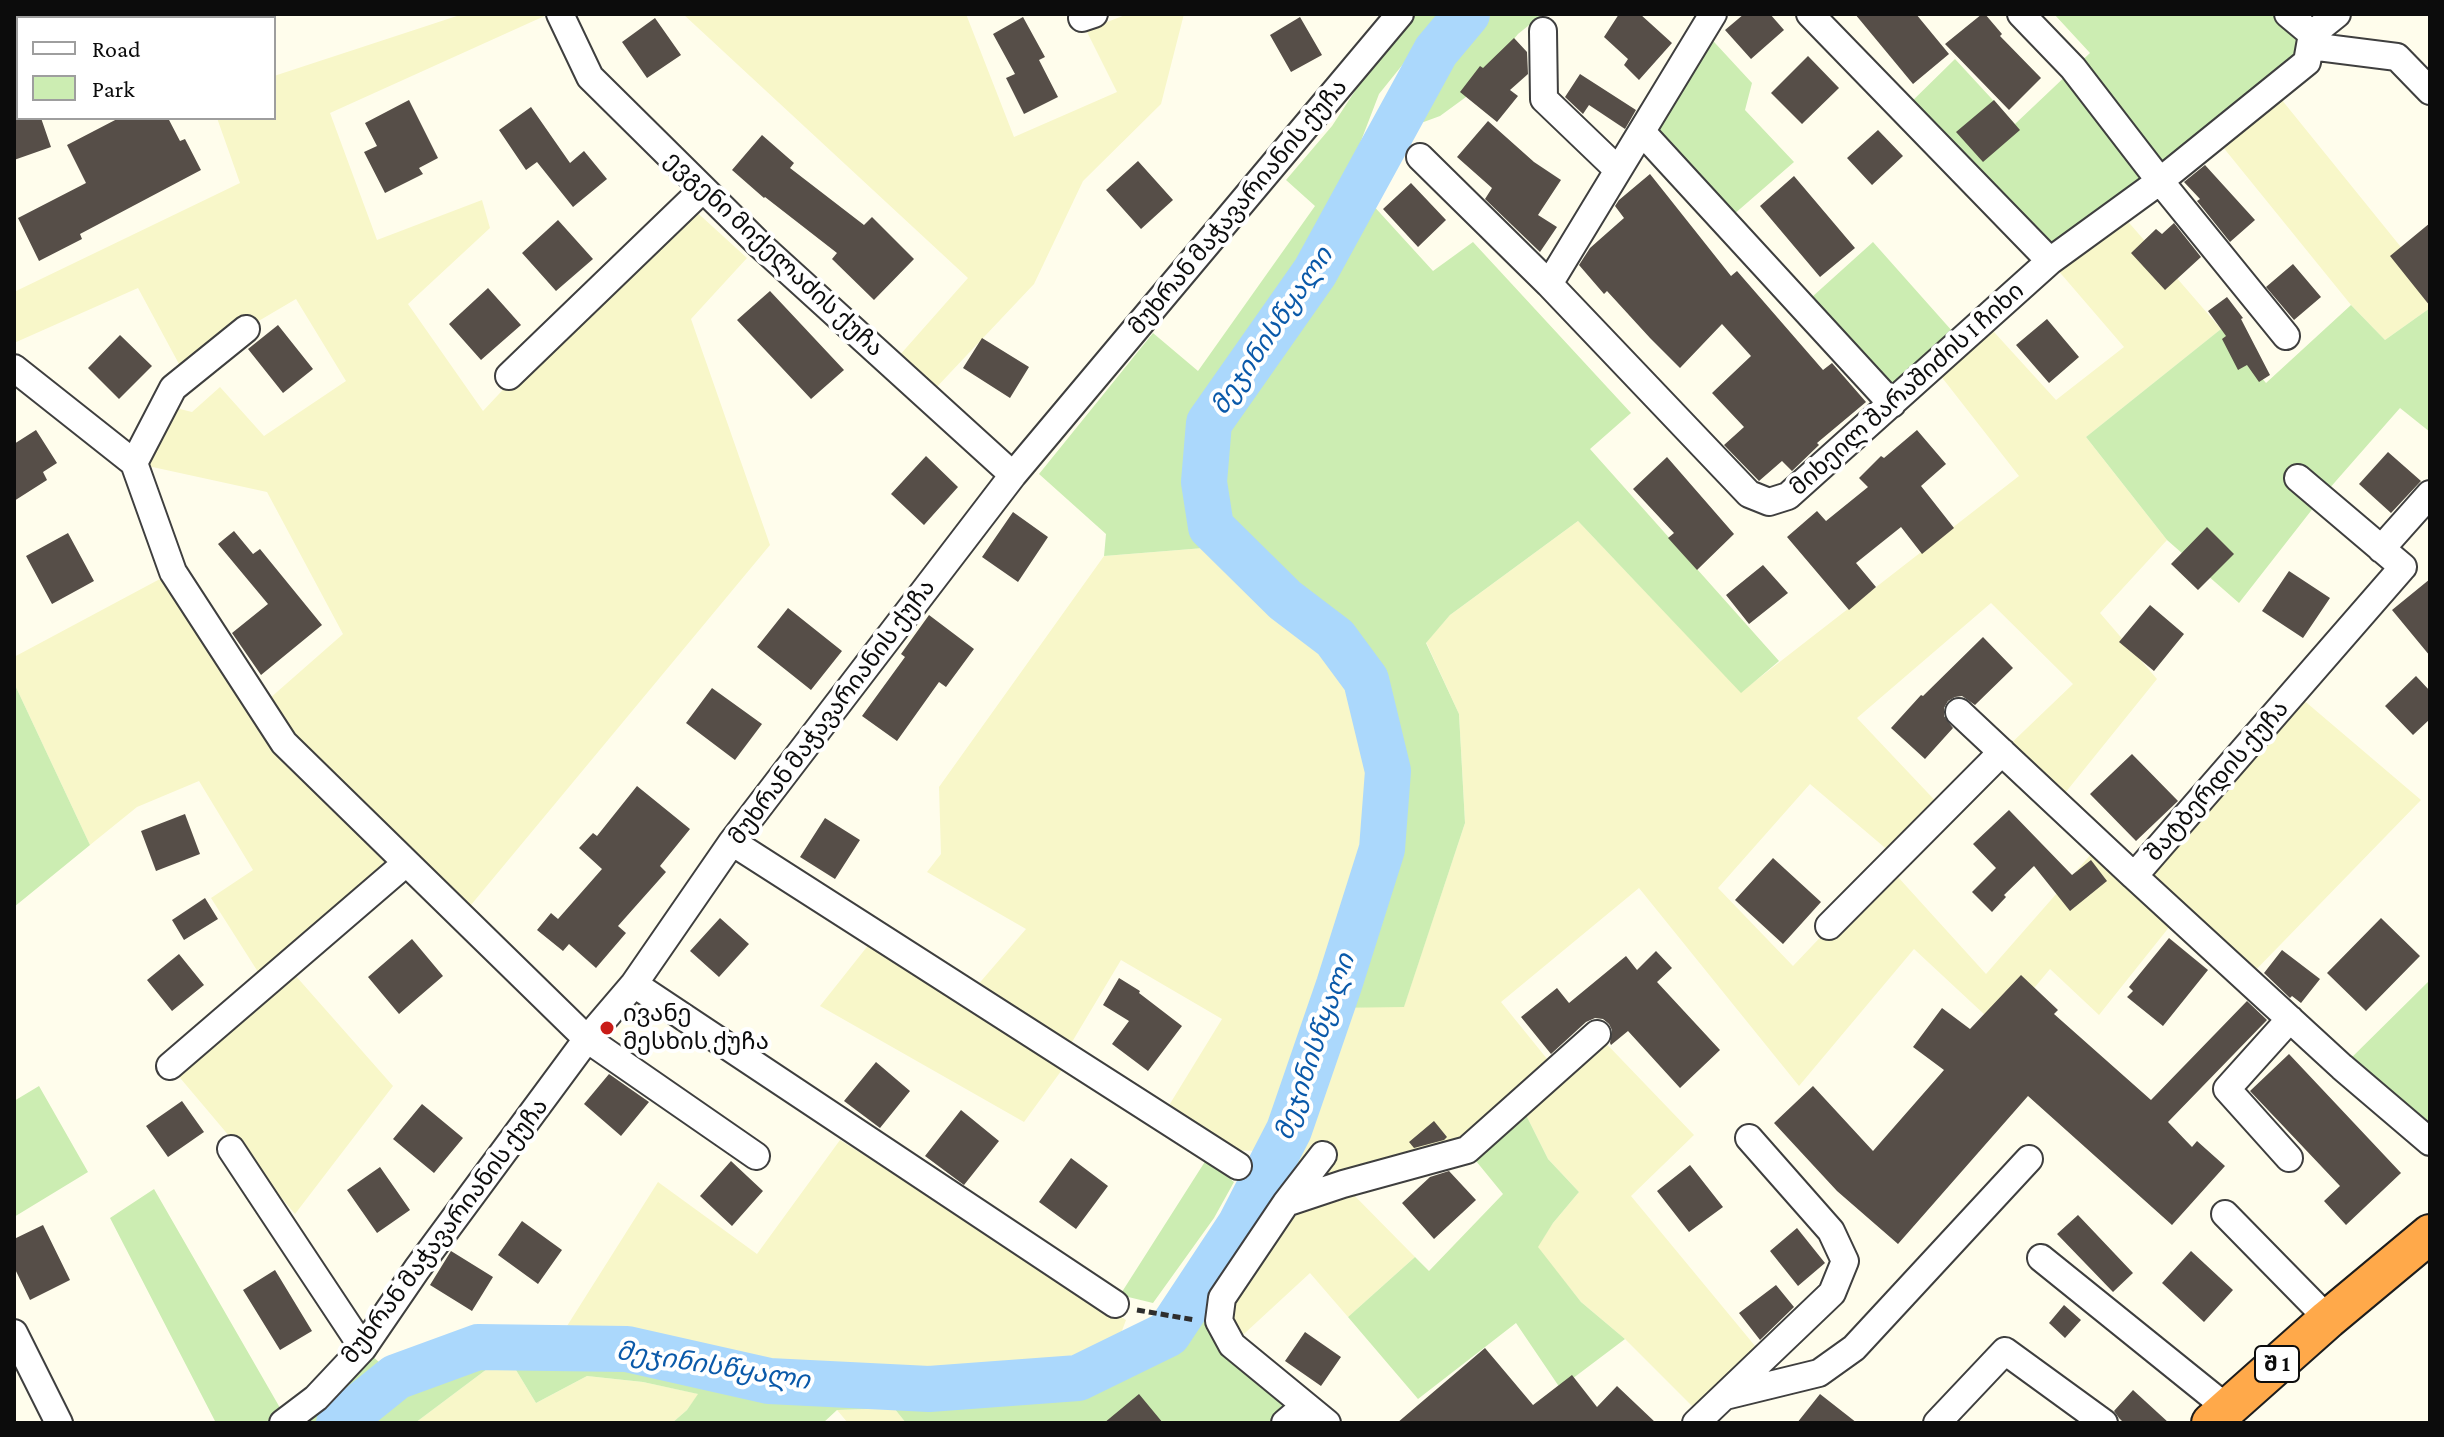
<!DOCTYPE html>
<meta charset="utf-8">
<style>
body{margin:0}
#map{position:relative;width:2444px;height:1437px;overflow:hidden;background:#fffdec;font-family:"Crimson Pro",serif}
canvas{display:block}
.frame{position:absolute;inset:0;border:16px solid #0c0c0c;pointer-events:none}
.legend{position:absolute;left:16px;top:16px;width:260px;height:104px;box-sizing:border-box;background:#fff;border:2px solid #9e9e9e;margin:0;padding:10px 14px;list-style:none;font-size:24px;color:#0c0c0c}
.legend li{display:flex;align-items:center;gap:16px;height:40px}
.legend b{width:40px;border:2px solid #9e9e9e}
</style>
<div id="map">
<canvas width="2444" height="1437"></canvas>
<div class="frame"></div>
<ul class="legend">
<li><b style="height:10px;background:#fff"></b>Road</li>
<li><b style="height:22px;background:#ccedb2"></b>Park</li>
</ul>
</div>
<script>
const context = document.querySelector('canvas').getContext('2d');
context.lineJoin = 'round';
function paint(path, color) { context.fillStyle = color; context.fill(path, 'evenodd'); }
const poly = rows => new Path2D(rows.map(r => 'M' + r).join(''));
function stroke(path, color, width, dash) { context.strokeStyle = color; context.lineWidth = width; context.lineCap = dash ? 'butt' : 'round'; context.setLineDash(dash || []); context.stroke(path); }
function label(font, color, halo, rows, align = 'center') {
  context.font = font + ' "Crimson Pro","Noto Sans Georgian",serif'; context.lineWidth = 8; context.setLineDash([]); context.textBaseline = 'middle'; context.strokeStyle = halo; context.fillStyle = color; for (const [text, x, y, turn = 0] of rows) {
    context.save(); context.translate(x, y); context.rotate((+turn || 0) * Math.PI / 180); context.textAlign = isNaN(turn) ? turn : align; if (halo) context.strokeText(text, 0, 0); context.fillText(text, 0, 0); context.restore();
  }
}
const farmland = poly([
 [463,14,549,14,330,113,377,240,482,200,490,228,408,304,483,411,513,379,690,206,747,258,691,319,770,545,461,917,406,863,287,966,393,1086,295,1214,170,1066,265,983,211,898,253,870,199,781,137,807,90,845,14,683,14,657,173,572,261,706,343,634,267,492,134,463,164,405,192,412,220,387,264,436,346,381,296,299,245,329,186,377,138,288,14,343,14,292,240,183,217,118,274,118,274,76],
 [683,14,966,14,1014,137,1117,92,1086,30,1128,14,1184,14,1161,104,1083,181,1034,284,933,391,891,365,968,278],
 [2273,89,2430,283,2430,308,2385,340,2351,305,2214,136],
 [2118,210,2221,329,2086,437,2167,540,2100,613,2157,679,2057,803,2002,752,2073,684,1991,603,1857,718,1944,810,1897,858,1810,784,1718,888,1793,966,1888,866,1986,974,2100,844,2134,875,2294,692,2421,800,2247,979,2178,916,2099,1015,2050,969,2000,1029,1914,949,1799,1086,1639,888,1501,1002,1556,1070,1597,1034,1694,1135,1631,1196,1765,1358,1703,1417,1625,1339,1581,1302,1537,1247,1553,1223,1579,1192,1548,1159,1520,1103,1467,1150,1344,1185,1415,1257,1348,1317,1310,1273,1232,1345,1222,1298,1286,1203,1272,1193,1270,1167,1289,1130,1331,1008,1404,1006,1465,823,1459,714,1426,642,1450,615,1578,521,1741,692,2019,476,1933,366,1984,321,2056,400,2124,347,2050,261],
 [1204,548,1273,616,1320,652,1349,692,1370,777,1364,852,1277,1116,1259,1151,1228,1150,1168,1107,1222,1019,1121,960,1069,1047,976,987,1026,929,927,872,941,854,939,787,1104,556],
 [870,943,1064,1067,1024,1122,820,1006],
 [840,1140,1126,1320,1117,1344,1066,1360,913,1373,756,1359,567,1326,658,1182,757,1254],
 [487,1369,516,1370,536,1403,587,1376,643,1382,699,1394,687,1410,672,1423,415,1423],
 [894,1408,906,1423,848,1423,837,1410]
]);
const green = poly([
 [1400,14,1543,14,1518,34,1466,97,1440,116,1391,134,1436,51,1420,43,1379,94,1341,193,1204,406,1185,448,1188,494,1204,548,1104,556,1106,534,1039,474,1153,333,1198,371,1315,206,1286,180,1332,126,1397,27],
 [2054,14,2288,14,2307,62,2050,261,1903,110,1955,59,2015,124,2090,53],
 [1703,30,1752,83,1745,110,1794,162,1725,222,1642,132],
 [1360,191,1433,271,1473,242,1631,413,1590,449,1779,661,1741,693,1578,521,1450,615,1426,643,1459,714,1465,823,1404,1007,1331,1008,1382,849,1388,770,1366,680,1335,638,1285,600,1211,527,1204,482,1209,423,1315,272],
 [1873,242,1961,341,1892,404,1802,306],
 [2351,305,2385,340,2430,308,2430,432,2400,408,2321,498,2239,603,2167,540,2086,437,2221,329,2266,383],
 [14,683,90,845,14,907],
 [2430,980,2430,1135,2342,1067],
 [39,1086,88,1172,14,1217,14,1101],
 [1520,1103,1548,1159,1579,1192,1553,1223,1538,1247,1581,1302,1625,1339,1560,1388,1516,1323,1418,1399,1348,1317,1415,1257,1429,1271,1503,1194,1467,1150],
 [1206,1160,1234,1182,1214,1218,1153,1303,1120,1295],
 [154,1189,287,1420,363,1348,396,1377,478,1347,627,1349,769,1381,929,1389,1078,1378,1168,1334,1194,1293,1219,1321,1305,1406,1285,1423,906,1423,894,1408,837,1410,823,1423,672,1423,687,1410,698,1394,643,1382,587,1376,536,1403,516,1370,487,1369,415,1423,216,1423,110,1218]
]);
const river = poly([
 [339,1423,396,1377,478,1347,627,1349,769,1381,929,1389,1078,1378,1168,1334,1240,1225,1289,1130,1339,985,1382,849,1388,771,1366,680,1335,638,1285,600,1211,527,1204,482,1209,423,1315,272,1436,51,1467,14]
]);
const building = poly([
 [1619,14,1640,14,1672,43,1639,80,1624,65,1628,59,1604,37],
 [1744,14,1770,14,1784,30,1751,59,1725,30],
 [1855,14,1916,14,1949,54,1913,84],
 [1982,14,1985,14,2002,34,2000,36,2041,78,2009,110,1945,44],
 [1023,17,1045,57,1039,60,1058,97,1024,114,1006,78,1015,74,993,34],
 [1300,17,1322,55,1291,72,1270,35],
 [655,18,681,55,647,78,622,42],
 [1514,38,1527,52,1528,74,1510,90,1518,96,1497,122,1460,92,1480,66,1483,68],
 [1808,56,1839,88,1802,124,1771,93],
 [1580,74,1636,110,1625,129,1589,105,1583,114,1565,97],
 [409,100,438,158,419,168,423,174,385,193,364,152,377,146,365,123],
 [1994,100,2020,130,1983,162,1956,132],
 [531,107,570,163,584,151,607,179,573,207,537,162,526,170,499,130],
 [14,118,41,118,51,147,14,160],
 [119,118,168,118,180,141,185,139,201,170,80,234,82,239,39,261,18,218,86,183,67,145],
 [1488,121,1534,162,1561,180,1538,215,1557,227,1540,252,1485,199,1492,188,1457,157],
 [1878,130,1903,156,1872,185,1847,158],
 [762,135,794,163,790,168,864,225,872,217,914,259,874,300,832,259,837,253,765,197,764,198,732,170],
 [1138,161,1173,200,1141,229,1106,190],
 [2205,165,2255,220,2230,242,2197,201,2200,199,2184,182],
 [1650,174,1731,276,1737,271,1823,370,1832,363,1866,402,1817,443,1819,445,1792,471,1782,461,1759,481,1724,445,1744,427,1712,393,1751,356,1722,324,1680,368,1650,338,1607,291,1604,294,1579,265,1590,248,1624,218,1615,206,1619,200],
 [1794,176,1855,248,1820,277,1760,206],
 [1411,183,1446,220,1418,247,1383,209],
 [558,220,593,259,556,291,522,253],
 [2174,223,2201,257,2165,290,2131,253,2156,229,2162,234],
 [2430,223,2430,306,2390,256],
 [2293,264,2321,297,2294,320,2266,287],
 [488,288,521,325,481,360,449,324],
 [770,291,844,370,811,399,737,320],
 [2227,297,2243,318,2241,319,2270,375,2259,382,2247,365,2238,370,2222,339,2226,336,2208,311],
 [2047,319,2079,357,2049,383,2016,345],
 [278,325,313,369,283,393,248,349],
 [120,335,152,366,119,399,88,368],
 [982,338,1029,367,1010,398,963,368],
 [36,430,57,463,43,472,47,480,14,501,14,444],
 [1917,430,1946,464,1921,486,1954,528,1922,554,1901,527,1856,563,1876,587,1849,610,1787,537,1817,511,1826,521,1868,487,1859,478,1881,456,1884,458],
 [2388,452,2421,481,2391,513,2359,484],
 [926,456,958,487,924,525,891,494],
 [1667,457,1734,534,1697,570,1668,538,1674,533,1633,489],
 [1013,512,1048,537,1018,582,982,557],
 [2207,527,2234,554,2198,590,2171,564],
 [234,531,253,554,260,549,322,625,261,675,232,633,268,604,218,544],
 [68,533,94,581,52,604,26,556],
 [1763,565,1788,593,1749,624,1726,595],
 [2289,571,2330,598,2303,638,2262,611],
 [2430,579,2430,656,2392,610],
 [2150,605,2184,634,2154,671,2119,642],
 [788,608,842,651,811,690,757,647],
 [929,615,974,649,946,687,939,682,897,741,862,716,905,657,901,654],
 [1983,637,2013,668,1975,705,1962,696,1955,697,1948,701,1944,708,1944,716,1953,728,1925,759,1891,728,1921,695,1923,696],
 [2416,676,2430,691,2430,719,2413,735,2385,706],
 [712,688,762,724,735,760,686,723],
 [2132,754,2178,801,2136,841,2090,794],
 [637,786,690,829,660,866,666,872,618,926,626,933,596,968,569,944,563,951,537,930,551,913,558,919,602,869,579,848,593,833,597,836],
 [2009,810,2072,875,2091,860,2107,881,2070,911,2034,866,2004,895,2006,897,1992,912,1972,892,1996,868,1973,844],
 [185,814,200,854,156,871,141,831],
 [825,818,860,840,835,879,800,857],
 [1773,858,1821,902,1783,944,1735,900],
 [205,898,218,919,184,940,172,920],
 [720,918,749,944,719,977,690,951],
 [2381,918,2420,956,2366,1011,2327,973],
 [2169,938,2208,970,2163,1026,2127,997,2133,991,2129,987],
 [412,939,443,976,399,1014,368,977],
 [2282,950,2320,979,2301,1003,2292,996,2290,998,2264,973],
 [1656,951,1672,968,1657,982,1720,1050,1680,1088,1628,1031,1611,1045,1610,1043,1612,1030,1609,1024,1603,1019,1595,1018,1586,1022,1551,1054,1521,1017,1557,988,1569,1003,1626,956,1637,970],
 [179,954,204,985,172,1011,147,980],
 [2021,975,2058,1010,2054,1014,2151,1100,2247,1001,2267,1020,2168,1122,2192,1147,2197,1141,2225,1166,2172,1225,2028,1096,1898,1244,1837,1191,1774,1123,1813,1086,1873,1151,1944,1070,1913,1047,1942,1008,1970,1029],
 [1119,978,1140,991,1139,993,1182,1026,1148,1071,1112,1044,1129,1021,1103,1005],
 [2289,1054,2401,1173,2346,1225,2324,1201,2340,1186,2250,1091],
 [876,1062,910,1091,880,1128,844,1101],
 [609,1074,649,1102,621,1136,584,1104],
 [182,1101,204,1132,168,1157,146,1126],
 [422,1104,463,1138,434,1173,393,1139],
 [961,1110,999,1141,964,1185,925,1156],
 [1434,1121,1447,1137,1444,1140,1414,1148,1409,1142],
 [1071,1158,1108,1186,1076,1229,1039,1202],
 [731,1161,763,1191,732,1226,700,1196],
 [1690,1165,1723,1207,1689,1232,1657,1191],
 [380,1167,410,1210,377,1233,347,1190],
 [1449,1171,1476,1200,1434,1239,1402,1203,1430,1177],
 [2078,1215,2133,1273,2113,1292,2057,1234],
 [522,1221,562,1250,538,1284,498,1255],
 [43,1225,70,1280,30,1300,14,1267,14,1239],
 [1797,1228,1825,1263,1798,1286,1770,1251],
 [451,1251,493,1277,472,1311,430,1285],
 [2191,1251,2233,1290,2204,1322,2162,1283],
 [275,1270,312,1331,280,1350,243,1290],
 [1776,1285,1794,1307,1760,1340,1739,1313],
 [2064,1305,2081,1320,2065,1338,2049,1323],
 [1305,1332,1341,1357,1321,1386,1285,1361],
 [1485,1348,1533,1405,1572,1375,1597,1407,1617,1386,1656,1423,1397,1423],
 [2133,1390,2169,1423,2124,1423,2119,1418,2114,1411],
 [1139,1394,1163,1423,1104,1423],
 [1820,1394,1857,1423,1797,1423]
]);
const path = poly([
 [1137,1310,1195,1320]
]);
const minor = poly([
 [560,14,590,77,761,246,1013,475],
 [1810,14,2050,261],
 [2021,14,2073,68,2160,181,2286,336],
 [2288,14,2312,34],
 [14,15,18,27],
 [76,18,89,14],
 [1082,18,1094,14],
 [1543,31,1544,99,1618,170],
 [2310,46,2397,57,2430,91],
 [1642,132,1892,404],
 [1420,157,1549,284,1749,494,1769,502,1788,496,2050,261,2160,181,2307,62,2312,34,2337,14],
 [1549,284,1713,14],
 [14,368,134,463,173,572,284,743,587,1039,756,1156],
 [509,376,703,189],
 [134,463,173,388,246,329],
 [2298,478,2403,567,2134,876,2342,1067,2430,1142],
 [2381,549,2430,494],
 [1959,712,2134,876],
 [732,842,1238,1166],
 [1829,926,2002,752],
 [634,984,1115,1304],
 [170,1066,406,863],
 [231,1149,363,1348],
 [1323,1155,1286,1203,1222,1298,1219,1321,1232,1345,1327,1423],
 [2289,1158,2227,1089,2290,1019],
 [1286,1203,1343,1184,1467,1150,1597,1034],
 [2225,1214,2328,1319],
 [2041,1258,2227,1408],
 [14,1333,59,1423],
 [1725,1396,1819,1373,1854,1348,2029,1159],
 [283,1423,316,1398,363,1348,417,1269,587,1039,634,984,732,842,1013,475,1400,14],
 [1285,1423,1305,1406],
 [1696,1423,1832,1293,1845,1261,1831,1231,1749,1138],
 [1937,1423,2005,1351,2104,1423]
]);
const highway = poly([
 [2211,1423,2328,1319,2430,1234]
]);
const markers = [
 [607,1028,8,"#c91c18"]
];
const shields = [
 [2277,1364,44]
];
const shieldNames = [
 ["შ 1",2277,1364]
];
const streetNames = [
 ["მუხრან მაჭავარიანის ქუჩა",1238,207,-50],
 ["ევგენი მიქელაძის ქუჩა",774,254,43],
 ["მიხეილ შარაშიძის I ჩიხი",1907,389,-42],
 ["მუხრან მაჭავარიანის ქუჩა",832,712,-53],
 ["შატბერდის ქუჩა",2217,781,-49],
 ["მუხრან მაჭავარიანის ქუჩა",445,1231,-53]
];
const poiNames = [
 ["ივანე",623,1014],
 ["მესხის ქუჩა",623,1042]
];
const waterNames = [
 ["მეჯინისწყალი",1272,331,-56],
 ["მეჯინისწყალი",1315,1047,-71],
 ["მეჯინისწყალი",713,1366,9]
];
paint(farmland, '#f8f7c9');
paint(green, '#ccedb2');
stroke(river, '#abd8fc', 46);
paint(building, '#564e48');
stroke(minor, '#3f3f3f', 30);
stroke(highway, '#1d1d1d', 42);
stroke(path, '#2e2e2e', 5, [8, 4]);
stroke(minor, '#fff', 26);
stroke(highway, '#ffa94a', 38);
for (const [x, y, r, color] of markers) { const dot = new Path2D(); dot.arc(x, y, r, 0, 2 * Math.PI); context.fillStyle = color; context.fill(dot); stroke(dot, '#fff', 3); }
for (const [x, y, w] of shields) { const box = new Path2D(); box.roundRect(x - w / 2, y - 18, w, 36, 6); context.fillStyle = '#fff'; context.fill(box); stroke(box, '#0c0c0c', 2); }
label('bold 22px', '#0c0c0c', null, shieldNames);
label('24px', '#0c0c0c', '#fff', streetNames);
label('24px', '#0c0c0c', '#fff', poiNames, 'left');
label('italic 26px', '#0a59a9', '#fff', waterNames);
</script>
